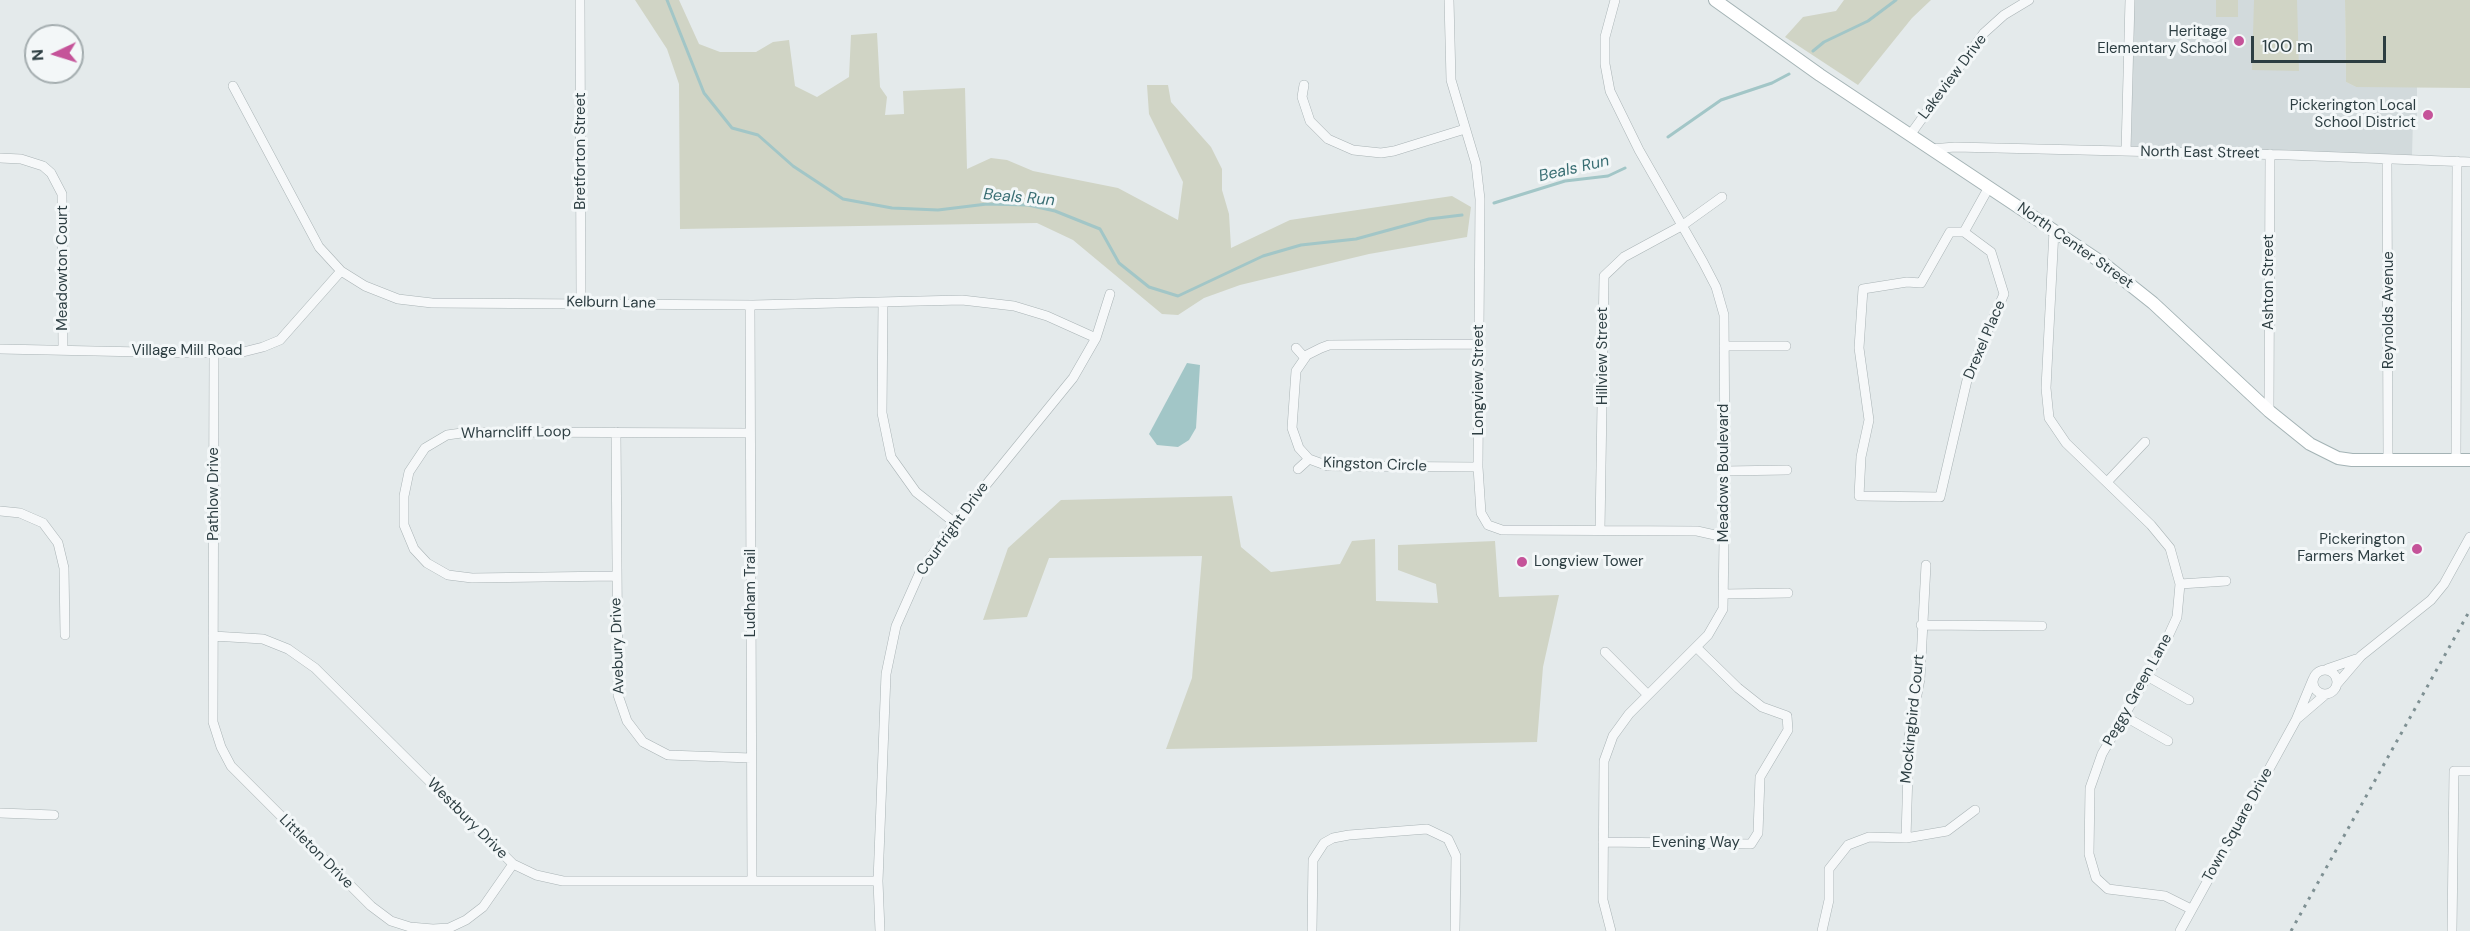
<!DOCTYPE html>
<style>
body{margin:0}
#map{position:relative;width:2470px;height:931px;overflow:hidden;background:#e4eaeb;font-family:"DM Sans",sans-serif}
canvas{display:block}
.north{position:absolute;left:24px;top:24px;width:60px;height:60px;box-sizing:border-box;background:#f3f7f8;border:2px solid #a4adaf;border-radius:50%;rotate:266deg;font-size:16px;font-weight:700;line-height:24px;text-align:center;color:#2d3e42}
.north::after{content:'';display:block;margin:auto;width:21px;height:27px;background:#c55399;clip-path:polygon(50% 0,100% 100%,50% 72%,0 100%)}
.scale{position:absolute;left:2251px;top:36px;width:135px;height:27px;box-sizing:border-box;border:3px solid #2d3e42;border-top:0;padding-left:8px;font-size:18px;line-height:21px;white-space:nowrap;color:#2d3e42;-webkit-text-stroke:4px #f3f7f8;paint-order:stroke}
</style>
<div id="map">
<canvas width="2470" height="931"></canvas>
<div class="north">N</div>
<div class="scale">100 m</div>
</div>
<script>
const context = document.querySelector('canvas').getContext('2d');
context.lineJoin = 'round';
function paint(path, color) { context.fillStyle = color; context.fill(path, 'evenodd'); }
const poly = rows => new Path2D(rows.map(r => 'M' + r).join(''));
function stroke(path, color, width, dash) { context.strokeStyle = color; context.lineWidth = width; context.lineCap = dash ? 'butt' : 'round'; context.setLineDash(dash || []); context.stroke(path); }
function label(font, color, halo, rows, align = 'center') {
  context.font = font + ' "DM Sans",sans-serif'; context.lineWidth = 6; context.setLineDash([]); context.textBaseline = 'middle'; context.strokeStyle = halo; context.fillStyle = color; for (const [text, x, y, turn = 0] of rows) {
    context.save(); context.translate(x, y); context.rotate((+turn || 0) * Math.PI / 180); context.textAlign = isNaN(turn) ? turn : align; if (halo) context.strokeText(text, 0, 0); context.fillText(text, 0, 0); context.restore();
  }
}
const built = poly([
 [2134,0,2345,0,2346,82,2356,87,2417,87,2417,119,2413,120,2412,155,2131,147]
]);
const green = poly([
 [635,0,679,0,699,44,720,52,756,52,773,42,789,40,795,86,817,97,849,77,851,35,877,33,880,87,887,97,885,115,904,114,903,91,965,88,967,169,991,158,1007,160,1033,171,1118,188,1178,220,1183,182,1149,114,1147,85,1168,85,1171,102,1211,147,1222,169,1222,190,1229,214,1231,248,1290,220,1452,196,1471,207,1467,237,1369,254,1240,285,1204,298,1178,315,1162,314,1073,240,1037,223,680,229,679,84,667,49],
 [1844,0,1931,0,1912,18,1858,85,1785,37,1803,17,1836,11],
 [2216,0,2238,0,2238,17,2216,17],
 [2254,0,2297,0,2299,71,2252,70],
 [2345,0,2470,0,2470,88,2356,87,2346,82],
 [1232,496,1241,547,1271,572,1340,564,1352,541,1375,539,1376,601,1438,603,1436,584,1398,570,1398,545,1495,541,1499,597,1559,595,1543,667,1537,742,1166,749,1192,678,1202,556,1049,558,1027,617,983,620,1008,548,1061,500]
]);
const water = poly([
 [1187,363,1200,365,1196,428,1189,440,1178,447,1157,445,1149,434]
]);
const stream = poly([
 [667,0,704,93,732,128,758,135,793,166,843,199,892,208,938,210,987,204,1028,205,1055,211,1100,229,1119,263,1149,287,1178,296,1263,256,1301,245,1356,239,1429,219,1462,215],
 [1813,51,1824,42,1868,21,1896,0],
 [1668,137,1721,100,1772,83,1789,74],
 [1494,203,1565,181,1608,176,1625,168]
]);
const minor = poly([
 [580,0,581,302],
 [1449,0,1451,80,1476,164,1480,199,1478,467,1481,513,1488,525,1502,530,1697,531,1724,537],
 [1304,85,1302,97,1310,121,1328,139,1353,150,1381,153,1394,151,1465,129],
 [233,86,319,247,341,271,365,286,398,299,432,303,753,305,962,300,1014,306,1047,316,1096,338],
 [1910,135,1984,33,2004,15,2029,0],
 [1931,149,1955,147,2289,155,2470,162],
 [2126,151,2130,0],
 [0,158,21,159,43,166,51,173,62,194,63,349],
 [2387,159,2388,461],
 [2054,230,2046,388,2049,418,2066,443,2151,525,2170,548,2180,584,2177,617,2160,654,2102,754,2090,788,2089,854,2096,878,2108,889,2165,896,2191,909],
 [1964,232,1991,252,2004,294,1968,376,1940,497,1859,496,1861,457,1869,420,1859,348,1863,289,1907,282,1921,283,1950,232,1964,232,1989,187],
 [883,302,882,413,891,457,916,492,955,523],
 [750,305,752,881],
 [1724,346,1786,346],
 [1296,348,1305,358],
 [0,349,190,353,243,352,263,347,280,340,341,271],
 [214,353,213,722,221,747,231,766,371,906,391,921,410,927,433,929,449,928,466,920,483,907,513,864],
 [2269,411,2270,154],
 [616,432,618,695,627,721,643,742,668,755,751,758],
 [2456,461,2457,161],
 [1478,467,1328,466,1309,459,1299,448,1292,428,1296,371,1307,355,1321,348,1329,345,1479,344],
 [1298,469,1309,459],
 [1725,471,1787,470],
 [2107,482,2145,442],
 [0,511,20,513,43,523,58,543,64,568,65,635],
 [1600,530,1604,276,1624,257,1683,225,1722,197],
 [616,576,472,578,448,575,427,563,414,549,404,525,404,496,409,472,425,448,447,435,469,432,750,433],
 [2180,584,2226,581],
 [1724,594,1788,593],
 [1921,625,2042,626],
 [213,636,263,639,288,649,315,668,513,864,536,875,563,881,878,881],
 [1605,652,1648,695],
 [2327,669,2356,659],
 '2313 682a12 12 0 1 1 24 0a12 12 0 1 1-24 0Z',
 [2147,676,2189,700],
 [2337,684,2361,656,2431,600,2444,584,2470,537],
 [2124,716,2168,741],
 [2298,718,2326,694],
 [0,813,54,815],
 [1906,838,1909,737,1920,679,1926,565],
 [1603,842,1751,844,1758,833,1760,777,1788,730,1787,716,1762,707,1738,688,1696,647],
 [880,931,878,881,886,674,896,626,920,572,955,523,1073,378,1096,338,1110,294],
 [1312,931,1313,860,1324,843,1333,838,1349,835,1427,829,1448,839,1456,856,1455,931],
 [1611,931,1603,900,1604,761,1613,736,1629,714,1708,635,1723,609,1725,471,1724,315,1716,287,1703,262,1639,150,1610,91,1605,64,1605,37,1615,0],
 [1822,931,1829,900,1829,869,1848,845,1869,837,1906,838,1947,831,1975,810],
 [2180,931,2296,720,2313,679],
 [2452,931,2454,771,2470,771]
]);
const major = poly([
 [1715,0,1820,75,2104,264,2153,303,2269,411,2310,444,2338,458,2352,460,2470,460]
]);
const rail = poly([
 [2291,931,2470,610]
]);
const markers = [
 [2239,41,6,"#c55399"],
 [2428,115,6,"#c55399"],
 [2417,549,6,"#c55399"],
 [1522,562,6,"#c55399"]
];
const poiNames = [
 ["Heritage",2227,32],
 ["Elementary School",2227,49],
 ["Pickerington Local",2416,106],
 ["School District",2416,123],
 ["Pickerington",2405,540],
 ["Farmers Market",2405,557],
 ["Longview Tower",1534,562,"left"]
];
const streetNames = [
 ["Lakeview Drive",1953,77,-53],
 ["Bretforton Street",581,151,-90],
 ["North East Street",2200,153,1],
 ["North Center Street",2075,246,35],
 ["Meadowton Court",63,268,-90],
 ["Ashton Street",2269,282,-90],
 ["Kelburn Lane",611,303,1],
 ["Reynolds Avenue",2389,310,-90],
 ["Drexel Place",1985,340,-67],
 ["Village Mill Road",187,351],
 ["Hillview Street",1603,356,-90],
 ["Longview Street",1479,380,-90],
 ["Wharncliff Loop",516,433,-1],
 ["Kingston Circle",1375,465,2],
 ["Meadows Boulevard",1724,473,-90],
 ["Pathlow Drive",214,494,-90],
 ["Courtright Drive",953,529,-54],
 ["Ludham Trail",751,593,-90],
 ["Avebury Drive",618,646,-92],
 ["Peggy Green Lane",2138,690,-61],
 ["Mockingbird Court",1913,719,-84],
 ["Westbury Drive",467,819,45],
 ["Town Square Drive",2238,825,-61],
 ["Evening Way",1696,843],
 ["Littleton Drive",316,852,45]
];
const waterNames = [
 ["Beals Run",1574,169,-13],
 ["Beals Run",1019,198,5]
];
paint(built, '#d2dadc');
paint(green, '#d0d4c5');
paint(water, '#a2c6c7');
stroke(stream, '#a2c6c7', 3);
stroke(minor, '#a9b3b5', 10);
stroke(major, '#a4b3b5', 14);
stroke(minor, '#f6f8f9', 9);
stroke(major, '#fff', 12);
stroke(rail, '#7e9093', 3, [3, 6]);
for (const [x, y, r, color] of markers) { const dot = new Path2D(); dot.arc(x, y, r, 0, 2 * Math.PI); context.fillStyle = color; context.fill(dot); stroke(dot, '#f3f7f8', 2); }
label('15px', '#2d3e42', '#f3f7f8', poiNames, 'right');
label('15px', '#2d3e42', '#f3f7f8', streetNames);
label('italic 16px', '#396e73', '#f3f7f8', waterNames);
</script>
